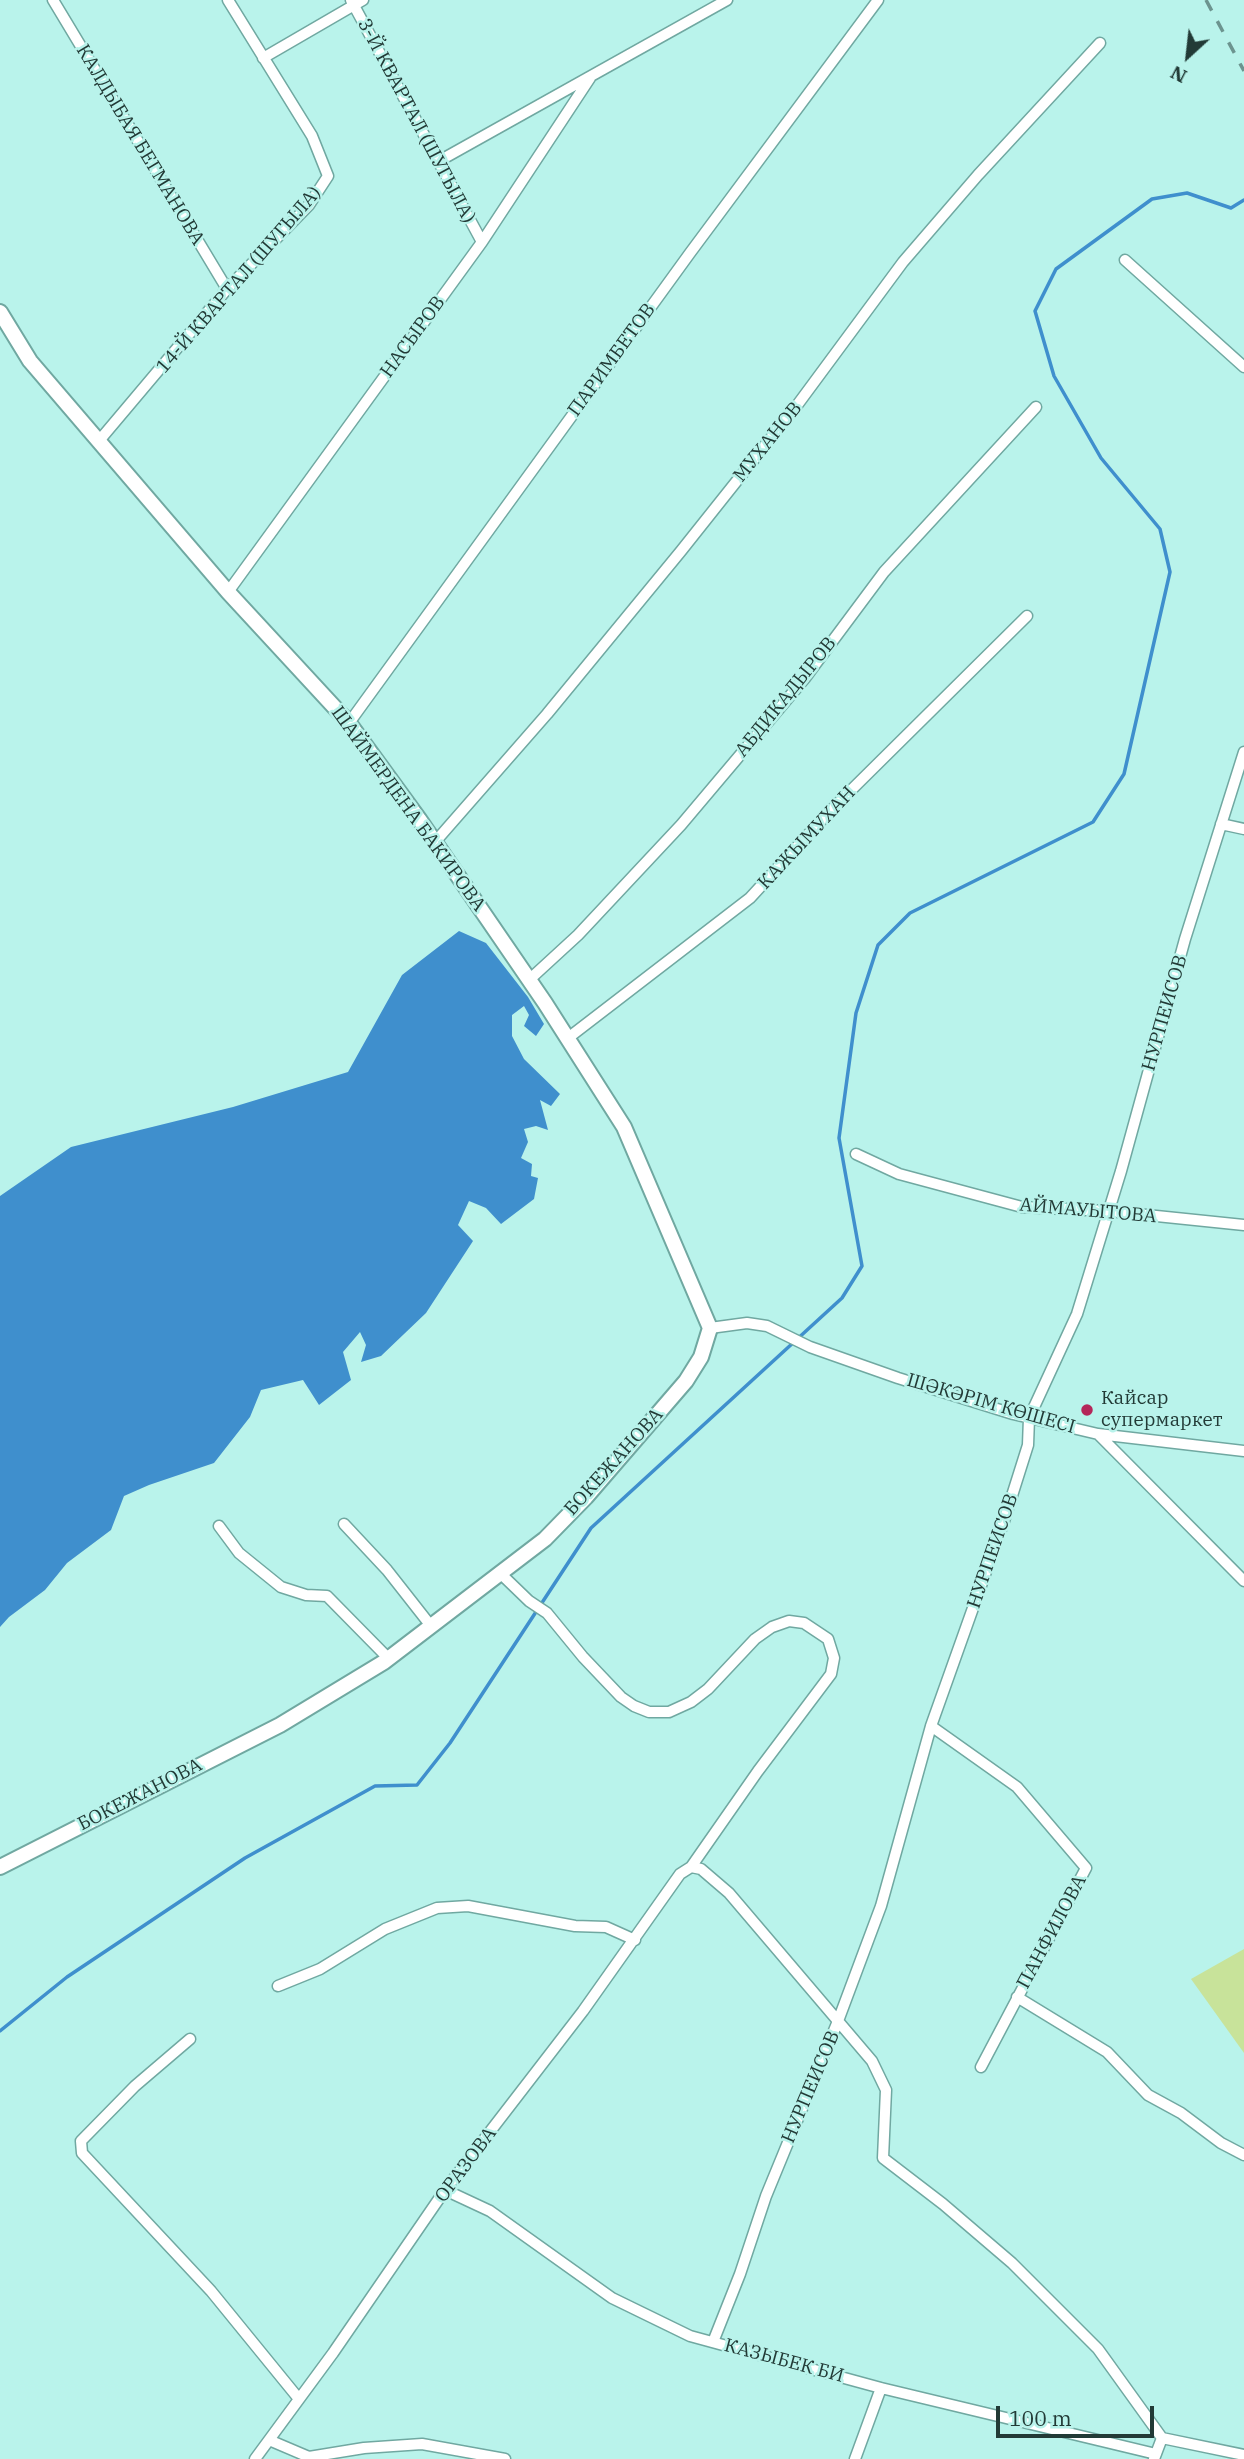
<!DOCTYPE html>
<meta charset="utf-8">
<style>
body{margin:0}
#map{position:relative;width:1244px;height:2459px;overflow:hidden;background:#b9f3eb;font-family:"IBM Plex Serif",serif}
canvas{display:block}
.north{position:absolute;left:1153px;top:21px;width:70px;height:70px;-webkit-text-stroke:5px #b9f3eb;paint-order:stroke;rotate:207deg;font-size:19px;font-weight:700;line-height:28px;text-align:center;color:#223a36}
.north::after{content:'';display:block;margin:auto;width:24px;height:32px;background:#223a36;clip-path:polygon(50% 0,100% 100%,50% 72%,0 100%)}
.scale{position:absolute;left:996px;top:2406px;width:158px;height:32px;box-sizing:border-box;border:4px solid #223a36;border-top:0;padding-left:9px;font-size:21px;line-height:24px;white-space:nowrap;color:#223a36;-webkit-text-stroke:5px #b9f3eb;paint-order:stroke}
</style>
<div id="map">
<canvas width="1244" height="2459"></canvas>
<div class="north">N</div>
<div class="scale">100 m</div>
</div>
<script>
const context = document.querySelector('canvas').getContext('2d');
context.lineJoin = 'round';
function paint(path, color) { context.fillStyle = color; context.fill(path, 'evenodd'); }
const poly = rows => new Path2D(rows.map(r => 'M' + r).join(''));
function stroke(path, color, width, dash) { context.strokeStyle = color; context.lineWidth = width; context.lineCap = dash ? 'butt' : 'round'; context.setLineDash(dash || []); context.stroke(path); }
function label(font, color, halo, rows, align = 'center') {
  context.font = font + ' "IBM Plex Serif",serif'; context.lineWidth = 5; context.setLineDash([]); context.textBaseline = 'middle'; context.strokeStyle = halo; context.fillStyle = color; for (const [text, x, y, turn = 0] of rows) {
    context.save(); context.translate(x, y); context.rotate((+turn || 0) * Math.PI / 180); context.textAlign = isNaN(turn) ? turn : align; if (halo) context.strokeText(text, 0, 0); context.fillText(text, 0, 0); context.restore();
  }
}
const green = poly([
 [1244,1949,1244,2053,1191,1979]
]);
const water = poly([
 [459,931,486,943,528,997,544,1024,536,1036,524,1026,529,1015,524,1006,512,1015,512,1036,524,1059,560,1094,551,1106,540,1100,548,1130,536,1126,524,1129,528,1142,521,1158,532,1164,531,1176,538,1178,534,1199,501,1224,486,1208,469,1201,458,1225,473,1241,426,1313,381,1356,361,1362,366,1345,360,1332,343,1352,351,1380,319,1405,303,1380,261,1390,250,1417,214,1463,149,1485,124,1496,111,1530,67,1563,45,1590,9,1617,0,1627,0,1196,71,1147,233,1107,348,1072,402,975]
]);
const stream = poly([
 [0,2031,67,1977,245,1858,375,1786,417,1785,450,1743,591,1528,842,1298,862,1266,839,1138,856,1013,878,945,910,913,1093,822,1124,774,1170,572,1160,529,1101,458,1054,376,1035,311,1056,269,1152,199,1187,193,1231,208,1244,200]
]);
const street = poly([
 [53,0,227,289],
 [351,0,482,242],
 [263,58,363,0],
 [439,161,727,0],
 [1125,260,1244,367],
 [98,442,227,289,309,205,328,176,312,136,228,0],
 [228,592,482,242,590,78],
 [349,723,690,253,878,0],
 [1221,824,1244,829],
 [435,842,547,714,681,551,798,404,903,262,978,175,1100,43],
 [529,980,578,935,681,825,805,678,884,572,1036,407],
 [568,1038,750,898,829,812,1027,616],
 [856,1154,899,1174,1022,1207,1108,1211,1244,1225],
 [710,1328,747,1323,767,1326,810,1347,898,1378,1013,1414,1098,1434,1244,1451],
 [1098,1434,1244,1581],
 [344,1524,387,1570,431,1626],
 [219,1526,239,1553,281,1587,306,1595,327,1596,389,1659],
 [500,1573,529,1601,547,1613,583,1657,621,1697,634,1706,649,1712,669,1712,691,1702,708,1689,755,1639,772,1627,789,1621,804,1623,828,1639,834,1658,831,1674,758,1771,691,1867],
 [931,1726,1017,1787,1086,1868,981,2067],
 [278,1986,320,1969,385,1929,437,1908,468,1906,575,1926,606,1927,635,1940],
 [1017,1997,1107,2052,1148,2095,1181,2113,1221,2143,1244,2155],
 [190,2039,135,2086,81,2141,82,2153,211,2291,299,2399],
 [445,2190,490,2211,612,2298,690,2336,881,2388,1156,2454],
 [713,2342,740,2274,766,2196,838,2021,881,1906,931,1726,1004,1521,1028,1445,1029,1418,1077,1314,1121,1171,1185,939,1244,752],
 [1162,2438,1244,2455],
 [269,2440,309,2457,364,2448,422,2444,505,2459],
 [255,2459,333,2353,445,2190,583,2011,680,1874,691,1867,701,1869,729,1893,872,2061,886,2090,883,2158,943,2204,1012,2263,1098,2349,1162,2438,1154,2459],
 [855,2459,881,2388]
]);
const secondary = poly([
 [0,312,30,361,228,592,349,723,419,819,545,1003,624,1127,710,1328,701,1357,686,1381,586,1497,545,1539,384,1662,280,1725,0,1867]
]);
const rail = poly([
 [1206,0,1244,71]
]);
const markers = [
 [1087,1410,7,"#b42659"]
];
const streetNames = [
 ["3-Й КВАРТАЛ (ШУГЫЛА)",416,121,62],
 ["КАЛДЫБАЯ БЕГМАНОВА",140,145,59],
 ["14-Й КВАРТАЛ (ШУГЫЛА)",239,280,-49],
 ["НАСЫРОВ",413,337,-54],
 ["ПАРИМБЕТОВ",612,360,-54],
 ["МУХАНОВ",768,442,-51],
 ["АБДИКАДЫРОВ",786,697,-51],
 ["ШАЙМЕРДЕНА БАКИРОВА",408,809,54],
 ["КАЖЫМУХАН",807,838,-47],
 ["НУРПЕИСОВ",1165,1013,-74],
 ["АЙМАУЫТОВА",1088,1211,5],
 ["ШӘКӘРІМ КӨШЕСІ",991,1404,16],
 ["БОКЕЖАНОВА",614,1462,-48],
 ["НУРПЕИСОВ",993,1551,-71],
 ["БОКЕЖАНОВА",140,1795,-27],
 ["ПАНФИЛОВА",1052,1932,-62],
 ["НУРПЕИСОВ",811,2087,-67],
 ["ОРАЗОВА",466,2165,-53],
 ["КАЗЫБЕК БИ",784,2361,15]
];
const poiNames = [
 ["Кайсар",1101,1399],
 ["супермаркет",1101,1421]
];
paint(green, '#c8e39a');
paint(water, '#3f8fcd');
stroke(stream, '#3f8fcd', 3.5);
stroke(street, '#70a8a1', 13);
stroke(secondary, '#70a8a1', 18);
stroke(street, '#fff', 10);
stroke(secondary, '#fff', 14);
stroke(rail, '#6c948f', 3.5, [12, 12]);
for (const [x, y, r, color] of markers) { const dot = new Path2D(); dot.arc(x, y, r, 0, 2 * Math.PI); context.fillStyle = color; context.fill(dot); stroke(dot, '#b9f3eb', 2.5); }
label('19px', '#223a36', '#b9f3eb', streetNames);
label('19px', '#223a36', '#b9f3eb', poiNames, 'left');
</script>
